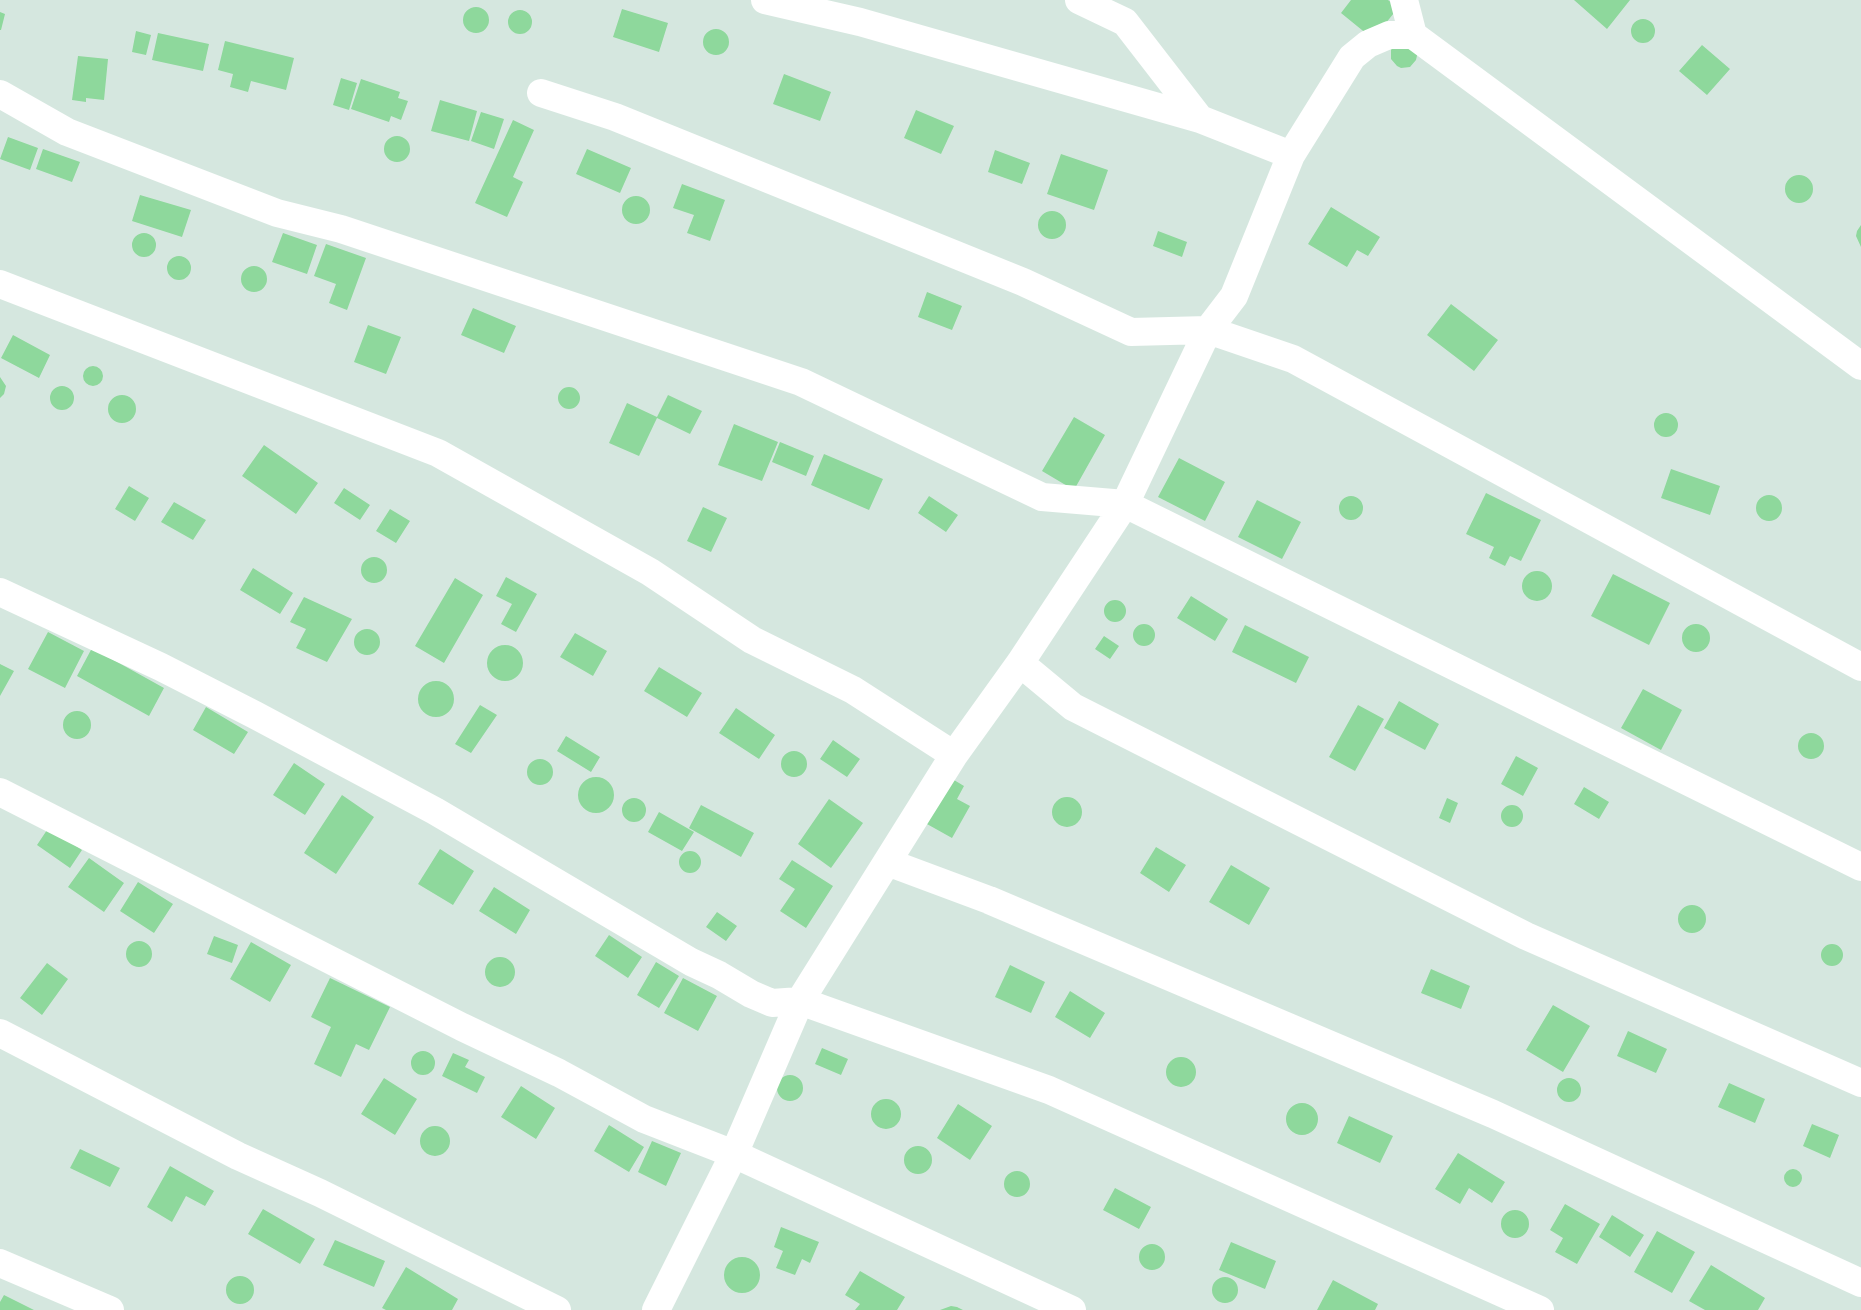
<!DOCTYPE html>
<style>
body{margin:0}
canvas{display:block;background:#d5e7df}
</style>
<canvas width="1861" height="1310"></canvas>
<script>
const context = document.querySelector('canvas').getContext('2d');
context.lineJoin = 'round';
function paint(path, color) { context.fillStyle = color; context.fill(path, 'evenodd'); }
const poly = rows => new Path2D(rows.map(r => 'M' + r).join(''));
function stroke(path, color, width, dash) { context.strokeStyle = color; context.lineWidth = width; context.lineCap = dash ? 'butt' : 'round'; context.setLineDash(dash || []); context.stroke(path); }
const building = poly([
 [1351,0,1388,0,1398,8,1373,39,1341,13],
 [1574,0,1630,0,1607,29],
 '463 20a13 13 0 1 1 26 0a13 13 0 1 1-26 0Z',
 [622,9,668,23,659,52,613,37],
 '508 22a12 12 0 1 1 24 0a12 12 0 1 1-24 0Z',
 [0,12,5,14,1,30,0,30],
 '1631 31a12 12 0 1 1 24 0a12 12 0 1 1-24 0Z',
 '703 42a13 13 0 1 1 26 0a13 13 0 1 1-26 0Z',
 [136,31,151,35,146,55,132,52],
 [158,33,209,44,203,71,152,60],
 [225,41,294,58,286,90,251,81,248,92,230,87,233,74,218,70],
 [1396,43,1418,51,1416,60,1410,67,1401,68,1397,66,1391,59,1391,50],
 [1702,45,1730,69,1707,95,1679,71],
 [78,56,108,59,104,100,86,98,86,102,72,100],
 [784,74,831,92,820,121,773,104],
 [341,78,357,83,349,110,333,105],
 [361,79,400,92,398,98,408,101,401,120,391,116,389,122,351,109],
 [440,100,477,111,469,141,431,131],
 [916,110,954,126,941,154,904,138],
 [481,112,504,119,494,149,471,141],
 [513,120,534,130,513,177,523,182,507,217,475,203],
 '384 149a13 13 0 1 1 26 0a13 13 0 1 1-26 0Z',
 [8,137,38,148,30,170,0,159],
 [43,149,80,162,72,182,36,169],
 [587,149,631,168,620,193,576,174],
 [995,150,1030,163,1022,184,988,172],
 [1061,154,1108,170,1094,210,1047,194],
 '1785 189a14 14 0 1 1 28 0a14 14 0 1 1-28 0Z',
 [682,184,725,200,710,241,687,233,694,215,673,208],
 [140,195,191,210,182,237,132,221],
 '622 210a14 14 0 1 1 28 0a14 14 0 1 1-28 0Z',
 [1331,207,1380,237,1368,256,1357,250,1347,267,1308,244],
 '1038 225a14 14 0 1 1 28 0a14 14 0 1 1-28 0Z',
 [1861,225,1861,247,1856,236,1857,231],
 [1158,231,1187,242,1182,257,1153,246],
 [283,233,317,245,307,274,272,262],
 '132 245a12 12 0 1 1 24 0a12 12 0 1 1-24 0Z',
 [326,244,366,258,347,310,329,303,336,284,314,276],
 '167 268a12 12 0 1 1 24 0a12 12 0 1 1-24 0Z',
 '241 279a13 13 0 1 1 26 0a13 13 0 1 1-26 0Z',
 [927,292,962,306,952,330,918,317],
 [1451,304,1498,340,1474,371,1427,335],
 [473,308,516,326,504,353,461,335],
 [368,325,401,337,386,374,354,362],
 [13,335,50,355,39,378,1,358],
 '83 376a10 10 0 1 1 20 0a10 10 0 1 1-20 0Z',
 [0,377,6,386,4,394,0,398],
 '50 398a12 12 0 1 1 24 0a12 12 0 1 1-24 0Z',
 '558 398a11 11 0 1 1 22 0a11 11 0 1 1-22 0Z',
 [668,395,702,411,690,434,657,418,639,456,609,443,627,403,657,417],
 '108 409a14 14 0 1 1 28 0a14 14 0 1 1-28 0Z',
 '1654 425a12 12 0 1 1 24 0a12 12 0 1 1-24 0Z',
 [1074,417,1105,435,1074,490,1042,471],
 [734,424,778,442,762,481,718,465],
 [780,442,814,456,806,476,772,462],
 [264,445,318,483,296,514,242,476],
 [824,454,883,479,869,510,811,485],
 [1179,458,1225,482,1205,521,1158,497],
 [1671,469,1720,486,1710,515,1661,498],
 [129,486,149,498,135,521,115,509],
 [344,488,370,505,360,520,334,503],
 [1486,493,1541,520,1521,561,1510,556,1505,566,1489,558,1494,547,1466,534],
 '1756 508a13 13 0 1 1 26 0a13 13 0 1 1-26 0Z',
 '1339 508a12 12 0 1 1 24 0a12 12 0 1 1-24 0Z',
 [929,496,958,515,946,532,918,513],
 [1257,500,1301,522,1282,559,1238,537],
 [174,502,206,520,193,540,161,522],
 [703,507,727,518,711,552,687,541],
 [390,509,410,521,396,543,376,531],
 '361 570a13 13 0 1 1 26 0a13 13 0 1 1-26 0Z',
 [253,568,293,593,280,614,240,590],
 '1522 586a15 15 0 1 1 30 0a15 15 0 1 1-30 0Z',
 [1613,574,1670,603,1649,645,1591,616],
 [506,577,537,594,516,632,501,624,512,604,496,596],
 [455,578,483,595,444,663,415,646],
 [1191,596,1228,619,1215,641,1177,618],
 [304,597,352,619,327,662,296,648,306,629,290,622],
 '1104 611a11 11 0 1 1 22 0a11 11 0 1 1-22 0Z',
 '1133 635a11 11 0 1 1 22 0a11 11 0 1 1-22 0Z',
 '1682 638a14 14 0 1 1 28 0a14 14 0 1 1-28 0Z',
 [1245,625,1309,657,1296,683,1232,652],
 '354 642a13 13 0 1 1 26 0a13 13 0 1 1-26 0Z',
 [48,632,84,651,65,688,28,669],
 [575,633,607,651,593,676,560,657],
 [1104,636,1119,646,1110,659,1095,649],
 '487 663a18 18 0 1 1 36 0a18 18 0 1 1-36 0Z',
 [92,648,164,688,149,716,77,676],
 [0,664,14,671,0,696],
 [659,667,702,693,687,717,644,691],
 '418 699a18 18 0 1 1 36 0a18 18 0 1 1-36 0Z',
 [1643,689,1682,710,1661,750,1621,728],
 [1399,701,1439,724,1425,750,1384,728],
 [480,705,497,715,471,753,455,744],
 [1358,705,1384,719,1355,771,1329,757],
 [206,707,248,732,234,754,193,730],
 [736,708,775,735,759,759,719,733],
 '63 725a14 14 0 1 1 28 0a14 14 0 1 1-28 0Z',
 '1798 746a13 13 0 1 1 26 0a13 13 0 1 1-26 0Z',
 [566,736,600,757,591,772,557,751],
 [833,740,860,759,847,777,820,759],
 '781 764a13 13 0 1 1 26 0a13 13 0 1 1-26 0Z',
 [1516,756,1538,768,1523,796,1501,784],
 '527 772a13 13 0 1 1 26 0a13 13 0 1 1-26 0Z',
 [294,763,325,784,305,815,273,795],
 [944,774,964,786,957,799,970,806,952,838,918,819],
 '578 795a18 18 0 1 1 36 0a18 18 0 1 1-36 0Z',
 [1584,787,1609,802,1599,819,1574,804],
 [342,795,374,817,336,874,304,853],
 '1052 812a15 15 0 1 1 30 0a15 15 0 1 1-30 0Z',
 '622 810a12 12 0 1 1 24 0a12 12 0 1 1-24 0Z',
 [1447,798,1458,803,1450,823,1439,818],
 [829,799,863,823,831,868,798,844],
 [701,805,754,833,741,857,689,828],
 '1501 816a11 11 0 1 1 22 0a11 11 0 1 1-22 0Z',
 [659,812,694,832,682,851,648,832],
 [49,827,82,850,70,868,37,845],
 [1156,847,1186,865,1169,892,1140,873],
 [440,849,474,871,453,905,418,884],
 '679 862a11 11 0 1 1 22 0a11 11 0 1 1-22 0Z',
 [89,858,124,883,104,912,68,887],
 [792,860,833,886,806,928,780,911,795,889,779,879],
 [1231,865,1270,888,1249,925,1209,902],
 [138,882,173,904,154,933,120,911],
 [494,887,530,910,516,934,479,911],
 '1678 919a14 14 0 1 1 28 0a14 14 0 1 1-28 0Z',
 [717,912,737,926,726,941,706,927],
 [609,935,642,957,628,978,595,956],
 [214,936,238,945,232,963,207,954],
 '126 954a13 13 0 1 1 26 0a13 13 0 1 1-26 0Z',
 [251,942,291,965,270,1002,230,979],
 '1821 955a11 11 0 1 1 22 0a11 11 0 1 1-22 0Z',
 '485 972a15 15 0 1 1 30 0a15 15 0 1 1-30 0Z',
 [656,962,679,976,659,1008,637,995],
 [47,963,68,979,42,1015,20,998],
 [1010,965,1045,982,1031,1013,995,997],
 [1431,969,1470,986,1461,1009,1421,993],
 [330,978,390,1007,369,1050,356,1044,341,1077,314,1064,331,1027,311,1017],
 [683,978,717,996,698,1031,664,1013],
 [1070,991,1105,1013,1090,1038,1055,1017],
 [1553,1005,1590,1026,1563,1072,1526,1050],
 [1628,1031,1667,1049,1656,1073,1617,1056],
 [822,1048,848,1059,841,1075,815,1064],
 '411 1063a12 12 0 1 1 24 0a12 12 0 1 1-24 0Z',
 [453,1053,469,1060,465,1067,485,1077,477,1093,442,1076],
 '1166 1072a15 15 0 1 1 30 0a15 15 0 1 1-30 0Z',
 '777 1088a13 13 0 1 1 26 0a13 13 0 1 1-26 0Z',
 [384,1078,417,1099,395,1135,361,1114],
 '1557 1090a12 12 0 1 1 24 0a12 12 0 1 1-24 0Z',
 [1729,1083,1765,1099,1755,1123,1718,1107],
 [521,1086,555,1108,536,1139,501,1117],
 '871 1114a15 15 0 1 1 30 0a15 15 0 1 1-30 0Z',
 '1286 1119a16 16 0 1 1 32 0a16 16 0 1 1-32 0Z',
 [958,1104,992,1126,970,1160,937,1138],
 [1349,1116,1393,1136,1380,1163,1337,1143],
 [1812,1124,1839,1135,1830,1158,1803,1146],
 [609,1125,644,1147,629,1172,594,1151],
 '420 1141a15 15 0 1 1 30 0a15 15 0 1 1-30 0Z',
 [652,1141,681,1153,666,1186,638,1172],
 '904 1160a14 14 0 1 1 28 0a14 14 0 1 1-28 0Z',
 [80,1149,120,1168,110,1187,70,1168],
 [1458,1153,1505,1182,1492,1203,1469,1188,1460,1204,1435,1189],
 [170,1166,214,1191,205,1206,186,1196,172,1222,147,1207],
 '1784 1178a9 9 0 1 1 18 0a9 9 0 1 1-18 0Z',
 '1004 1184a13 13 0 1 1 26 0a13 13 0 1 1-26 0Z',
 [1115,1188,1151,1207,1139,1229,1103,1210],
 [1565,1204,1600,1224,1577,1264,1555,1252,1563,1238,1550,1230],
 [263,1209,315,1239,300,1264,248,1234],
 '1501 1224a14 14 0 1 1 28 0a14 14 0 1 1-28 0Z',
 [1612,1215,1644,1235,1630,1257,1599,1237],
 [781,1227,819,1242,810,1263,802,1259,795,1275,776,1268,783,1251,774,1247],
 [1657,1231,1695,1252,1672,1293,1634,1272],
 [335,1240,385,1261,374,1287,323,1265],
 [1231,1242,1276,1261,1265,1289,1219,1270],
 '1139 1257a13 13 0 1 1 26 0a13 13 0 1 1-26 0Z',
 '724 1275a18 18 0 1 1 36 0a18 18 0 1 1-36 0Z',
 [1711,1265,1765,1298,1758,1310,1705,1310,1689,1301],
 [406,1267,458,1299,452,1310,386,1310,382,1308],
 [860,1271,905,1297,897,1310,855,1310,860,1304,845,1295],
 '226 1290a14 14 0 1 1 28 0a14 14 0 1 1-28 0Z',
 '1212 1290a13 13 0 1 1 26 0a13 13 0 1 1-26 0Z',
 [1333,1280,1378,1304,1375,1310,1317,1310],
 [4,1295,34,1310,0,1310,0,1302],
 [951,1306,957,1307,963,1310,940,1310]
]);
const minor = poly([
 [765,0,860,22,1200,119,1291,155,1352,57,1368,44,1389,35,1413,35,1861,366],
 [1079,0,1125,22,1200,119],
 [1404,0,1413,35],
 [541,93,615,117,1023,282,1131,332,1208,330,1293,359,1861,667],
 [0,94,67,132,277,213,341,229,801,382,1042,497,1125,504,1861,867],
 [0,284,438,453,650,572,752,640,853,690,954,755],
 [0,592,161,667,255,715,435,811,691,962,719,975,751,994,772,1003,800,1001,1049,1090,1540,1310],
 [1020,663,1073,707,1526,936,1861,1083],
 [0,792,462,1027,559,1073,644,1119,734,1154,1072,1310],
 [887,862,989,900,1493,1114,1861,1283],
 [0,1033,238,1156,320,1193,557,1310],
 [0,1263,110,1310],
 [656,1310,734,1154,800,1001,954,755,1020,663,1125,504,1208,330,1234,296,1291,155]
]);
paint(building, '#8ed89c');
stroke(minor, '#fff', 28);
</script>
